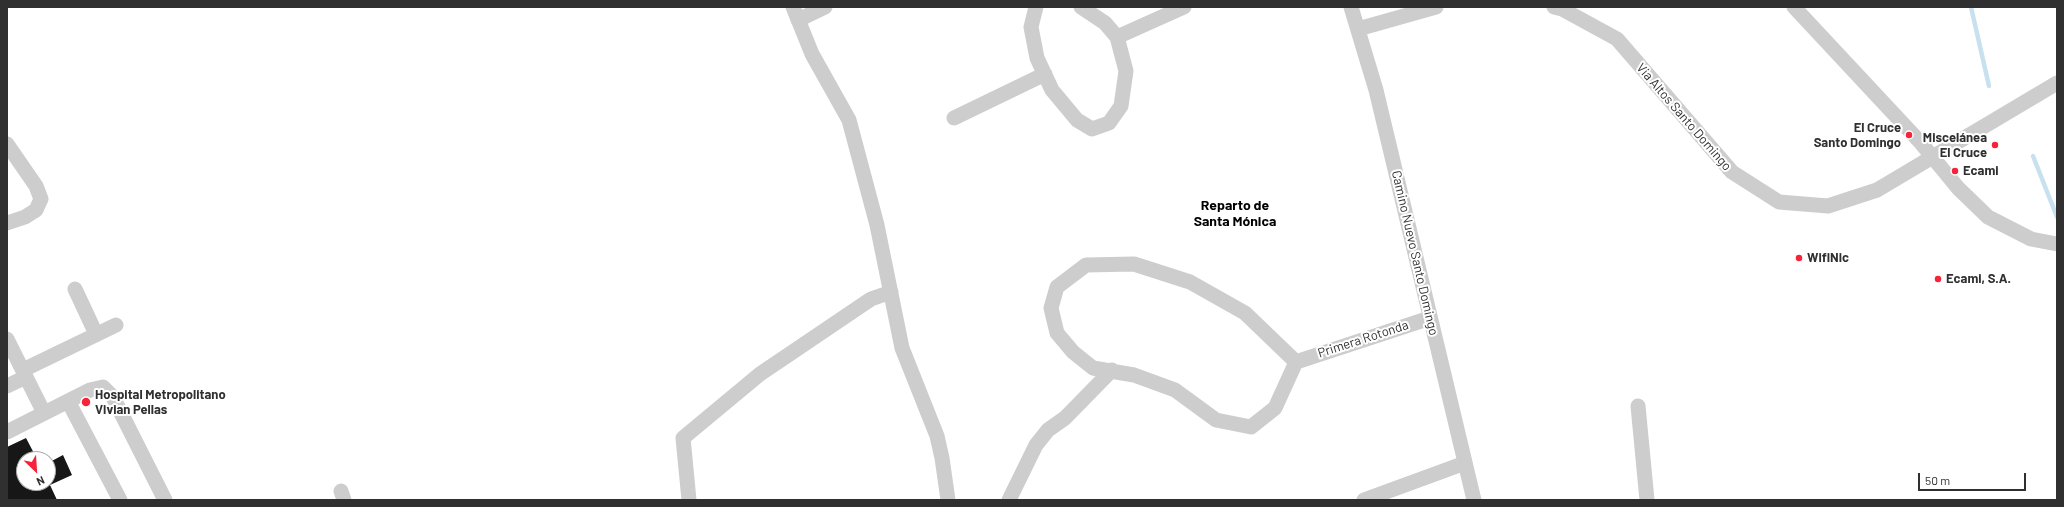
<!DOCTYPE html>
<meta charset="utf-8">
<style>
body{margin:0}
#map{position:relative;width:2064px;height:507px;overflow:hidden;background:#fff;font-family:Barlow,sans-serif}
canvas{display:block}
.frame{position:absolute;inset:0;border:8px solid #303030;pointer-events:none}
.north{position:absolute;left:16px;top:451px;width:40px;height:40px;box-sizing:border-box;background:#fff;border:1px solid #acacac;border-radius:50%;rotate:155deg;font-size:11px;font-weight:700;line-height:16px;text-align:center;color:#303030}
.north::after{content:'';display:block;margin:auto;width:14px;height:18px;background:#f5243b;clip-path:polygon(50% 0,100% 100%,50% 72%,0 100%)}
.scale{position:absolute;left:1918px;top:473px;width:108px;height:18px;box-sizing:border-box;border:2px solid #303030;border-top:0;padding-left:5px;font-size:12px;line-height:14px;white-space:nowrap;color:#303030;-webkit-text-stroke:3px #fff;paint-order:stroke}
</style>
<div id="map">
<canvas width="2064" height="507"></canvas>
<div class="frame"></div>
<div class="north">N</div>
<div class="scale">50 m</div>
</div>
<script>
const context = document.querySelector('canvas').getContext('2d');
context.lineJoin = 'round';
const poly = rows => new Path2D(rows.map(r => 'M' + r).join(''));
function stroke(path, color, width, dash) { context.strokeStyle = color; context.lineWidth = width; context.lineCap = dash ? 'butt' : 'round'; context.setLineDash(dash || []); context.stroke(path); }
function paint(path, color) { context.fillStyle = color; context.fill(path, 'evenodd'); }
function label(font, color, halo, rows, align = 'center') {
  context.font = font + ' Barlow,sans-serif'; context.lineWidth = 4; context.setLineDash([]); context.textBaseline = 'middle'; context.strokeStyle = halo; context.fillStyle = color; for (const [text, x, y, turn = 0] of rows) {
    context.save(); context.translate(x, y); context.rotate((+turn || 0) * Math.PI / 180); context.textAlign = isNaN(turn) ? turn : align; if (halo) context.strokeText(text, 0, 0); context.fillText(text, 0, 0); context.restore();
  }
}
const stream = poly([
 [1971,7,1989,86],
 [2033,156,2057,217]
]);
const building = poly([
 [26,438,37,459,24,459,24,483,48,483,48,463,63,455,72,475,50,485,57,500,7,500,7,447]
]);
const minor = poly([
 [793,7,812,54,849,120,877,225,902,348,937,436,942,458,948,500],
 [1036,7,1031,27,1037,58,1052,90,1077,120,1092,129,1109,123,1121,106,1126,71,1117,37,1105,23,1081,7],
 [1351,7,1376,90,1474,500],
 [1554,7,1562,9,1617,39,1732,172,1779,202,1828,206,1877,190,2057,83],
 [1794,7,1921,143,1958,188,1988,217,2031,239,2057,244],
 [798,20,825,7],
 [1358,29,1436,7],
 [1117,37,1184,7],
 [954,118,1045,74],
 [7,144,36,186,41,199,36,210,25,217,7,223],
 [75,289,96,334],
 [7,339,44,413],
 [1296,362,1245,313,1190,282,1134,264,1086,265,1057,287,1051,308,1057,333,1073,352,1093,368,1134,375,1175,390,1216,420,1251,427,1275,408,1296,362,1430,318],
 [23,370,116,325],
 [7,386,26,377],
 [68,401,120,500],
 [1638,406,1647,500],
 [7,432,90,390,103,387,113,397,165,500],
 [341,491,344,500],
 [689,500,683,438,760,374,871,299,891,292],
 [1009,500,1036,445,1048,430,1065,418,1112,370],
 [1364,500,1465,463]
]);
const markers = [
 [1909,135,4,"#f5243b"],
 [1995,145,4,"#f5243b"],
 [1955,171,4,"#f5243b"],
 [1799,258,4,"#f5243b"],
 [1938,279,4,"#f5243b"],
 [86,402,5,"#f5243b"]
];
const streetNames = [
 ["Via Altos Santo Domingo",1684,117,49],
 ["Camino Nuevo Santo Domingo",1415,253,77],
 ["Primera Rotonda",1363,339,-18]
];
const poiNames = [
 ["El Cruce",1901,128,"right"],
 ["Santo Domingo",1901,143,"right"],
 ["Miscelánea",1987,138,"right"],
 ["El Cruce",1987,153,"right"],
 ["Ecami",1963,171],
 ["WifiNic",1807,258],
 ["Ecami, S.A.",1946,279],
 ["Hospital Metropolitano",95,395],
 ["Vivian Pellas",95,410]
];
const neighbourhoodNames = [
 ["Reparto de",1235,205],
 ["Santa Mónica",1235,221]
];
stroke(stream, '#c8e1ef', 4.5);
paint(building, '#171717');
stroke(minor, '#cdcdcd', 15);
for (const [x, y, r, color] of markers) { const dot = new Path2D(); dot.arc(x, y, r, 0, 2 * Math.PI); context.fillStyle = color; context.fill(dot); stroke(dot, '#fff', 1.5); }
label('13px', '#303030', '#fff', streetNames);
label('bold 13px', '#303030', '#fff', poiNames, 'left');
label('bold 14px', '#000', '#fff', neighbourhoodNames);
</script>
